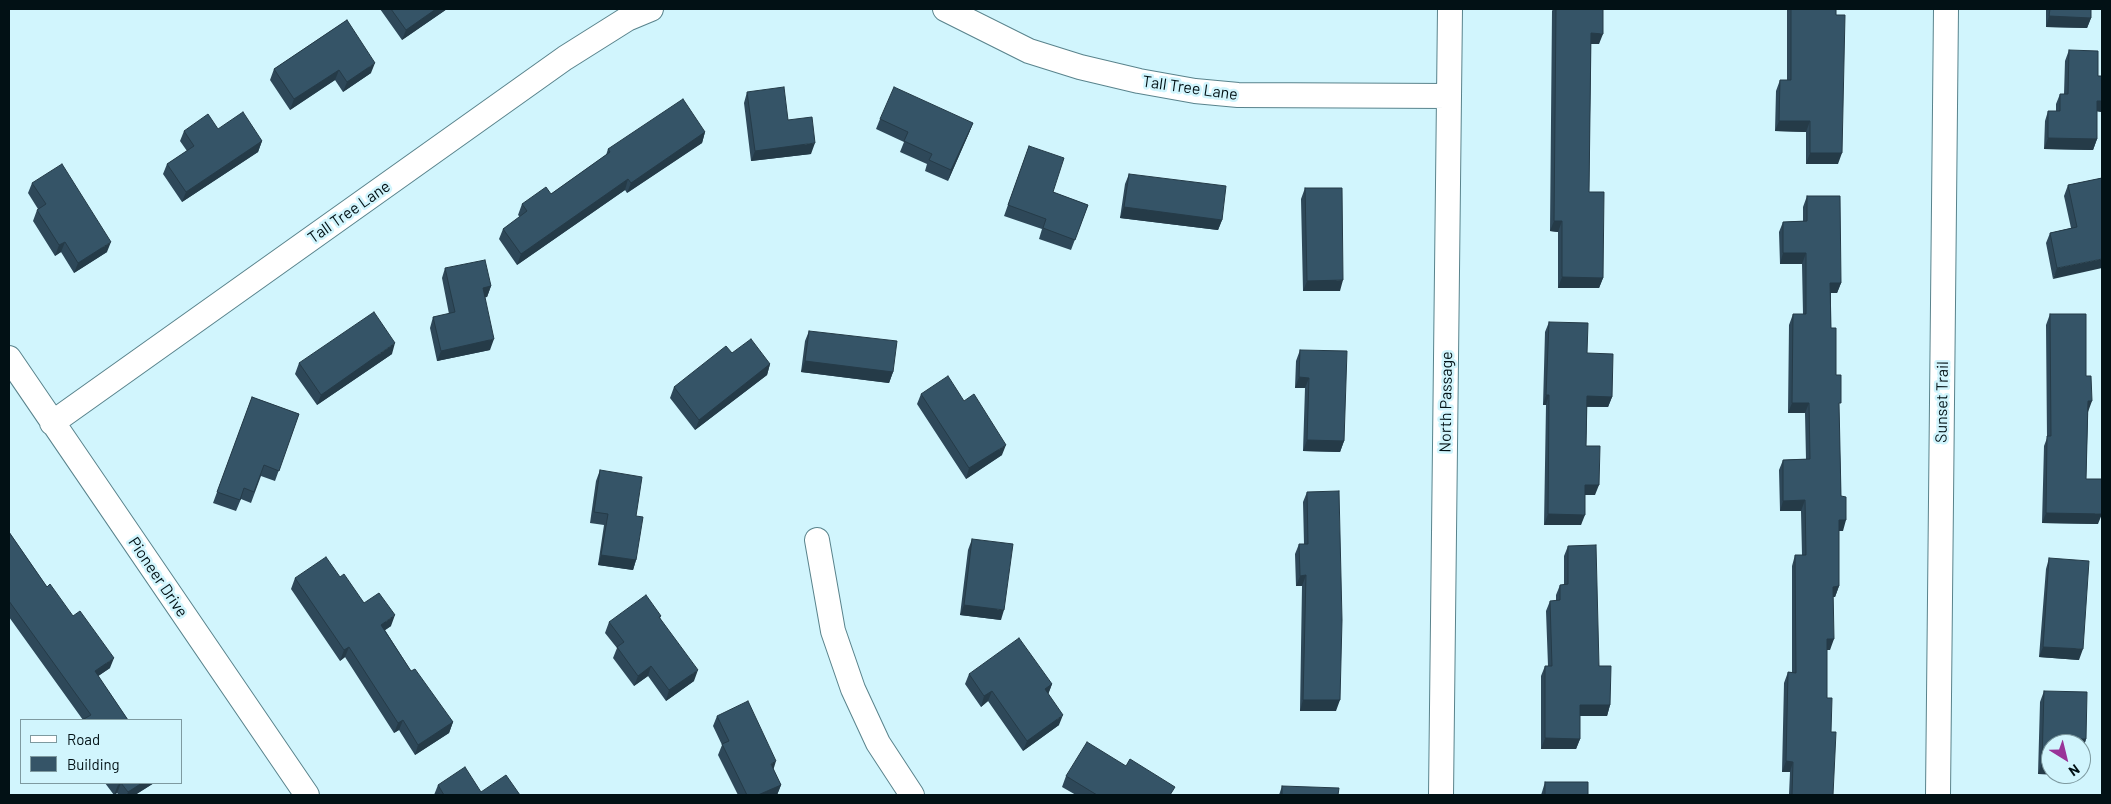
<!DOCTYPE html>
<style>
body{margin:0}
#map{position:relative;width:2111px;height:804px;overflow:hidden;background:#d1f5fd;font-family:Barlow,sans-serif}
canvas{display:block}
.frame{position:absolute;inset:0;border:10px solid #021115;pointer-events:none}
.legend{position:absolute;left:20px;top:719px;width:162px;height:65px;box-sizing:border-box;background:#d1f5fd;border:1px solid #7e9aa0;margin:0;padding:6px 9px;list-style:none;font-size:15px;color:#021115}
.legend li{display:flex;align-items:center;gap:10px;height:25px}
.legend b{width:25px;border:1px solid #7e9aa0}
.north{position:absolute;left:2041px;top:734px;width:50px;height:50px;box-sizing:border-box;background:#d1f5fd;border:1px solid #7e9aa0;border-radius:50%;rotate:144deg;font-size:14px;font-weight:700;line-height:20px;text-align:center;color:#021115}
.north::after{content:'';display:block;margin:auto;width:18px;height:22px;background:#993498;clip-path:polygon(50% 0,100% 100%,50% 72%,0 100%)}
</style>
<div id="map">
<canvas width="2111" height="804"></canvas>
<div class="frame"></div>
<ul class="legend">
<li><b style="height:6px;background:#fff"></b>Road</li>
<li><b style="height:14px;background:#355467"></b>Building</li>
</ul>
<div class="north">N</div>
</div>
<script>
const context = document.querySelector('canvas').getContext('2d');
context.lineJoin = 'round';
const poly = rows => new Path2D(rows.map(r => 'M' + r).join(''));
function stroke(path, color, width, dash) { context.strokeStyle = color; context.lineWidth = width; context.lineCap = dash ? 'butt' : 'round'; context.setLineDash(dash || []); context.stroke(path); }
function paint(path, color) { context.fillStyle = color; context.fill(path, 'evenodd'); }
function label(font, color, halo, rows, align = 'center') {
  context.font = font + ' Barlow,sans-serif'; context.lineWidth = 5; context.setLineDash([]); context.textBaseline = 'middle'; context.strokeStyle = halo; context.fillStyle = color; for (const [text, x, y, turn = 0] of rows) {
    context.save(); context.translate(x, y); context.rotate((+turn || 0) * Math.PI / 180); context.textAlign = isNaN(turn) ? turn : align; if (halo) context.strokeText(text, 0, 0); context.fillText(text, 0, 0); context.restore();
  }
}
const street = poly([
 [945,9,1029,51,1080,67,1139,81,1195,91,1238,95,1449,96],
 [9,358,307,795],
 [52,423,565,58,627,19,651,9],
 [817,540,833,631,853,689,878,743,912,795],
 [1441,795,1450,9],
 [1938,795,1946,9]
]);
const wall = poly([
 [380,9,447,9,402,40],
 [1553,9,1603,9,1599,44,1591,44,1589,192,1603,278,1599,288,1558,288,1558,232,1550,231,1552,11],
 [1787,9,1836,9,1838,164,1806,164,1806,132,1775,131,1776,91,1780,80,1787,80],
 [2046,9,2091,9,2091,18,2087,28,2046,27],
 [347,20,371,73,343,92,335,80,290,110,270,80,274,69],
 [2069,50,2098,76,2102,112,2097,111,2097,139,2093,150,2044,149,2045,121,2048,111,2056,111,2056,104,2060,94,2064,94,2065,61],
 [747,92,788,120,811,154,751,161,744,103],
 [880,119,973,123,969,133,948,181,925,171,927,164,900,152,904,142,876,129],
 [218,129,262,141,258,152,182,202,163,174,167,164,187,151,180,141,184,131],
 [705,132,702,143,627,193,625,190,517,265,499,239,503,229,520,217,518,215,522,204,551,194,606,155,608,149],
 [1029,146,1053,192,1088,205,1071,250,1039,239,1042,229,1004,216],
 [1129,174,1222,220,1218,230,1120,218,1125,184],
 [2102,178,2053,279,2046,243,2050,233,2071,228,2064,196,2068,185],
 [32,183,107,252,74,273,61,252,55,256,33,221,37,210,38,209,28,193],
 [1305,188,1340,291,1303,291,1301,199],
 [1807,196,1841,283,1837,293,1831,293,1831,328,1839,409,1841,496,1843,531,1839,531,1839,586,1835,597,1833,597,1830,650,1827,650,1827,698,1831,732,1833,795,1789,795,1790,772,1782,772,1784,683,1788,672,1792,672,1792,566,1795,555,1802,555,1801,511,1780,511,1779,470,1783,460,1806,459,1805,413,1788,413,1789,325,1793,314,1803,314,1802,264,1780,264,1779,232,1783,222,1803,221,1803,207],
 [445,268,491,286,487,297,485,297,490,350,437,361,430,328,433,317,449,314,442,278],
 [2050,314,2086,376,2088,412,2086,479,2098,524,2042,523,2044,446,2047,438,2046,325],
 [1549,322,1587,353,1612,397,1608,407,1587,407,1586,446,1595,495,1585,495,1581,525,1544,525,1546,405,1543,405,1545,332],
 [809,331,893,372,889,383,801,372,805,341],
 [1300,350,1344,441,1340,452,1303,451,1305,388,1295,388,1296,361],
 [732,353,770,364,767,375,695,430,670,398,674,387],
 [392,354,317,405,295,374,299,363],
 [921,394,964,401,1002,455,966,479,917,404],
 [252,397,299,414,275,481,261,476,251,503,241,499,236,511,213,503],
 [600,470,636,516,636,560,633,570,598,565,604,525,590,523,596,481],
 [1307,492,1336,711,1300,711,1302,586,1296,586,1295,554,1299,544,1304,544,1303,502],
 [9,532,47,587,110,668,98,676,128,720,83,720,9,617],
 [972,539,1001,620,960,615,968,550],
 [1568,546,1599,666,1610,705,1607,716,1580,716,1580,739,1576,749,1541,749,1541,676,1545,666,1548,666,1546,611,1550,601,1556,601,1556,595,1560,585,1564,585,1564,556],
 [2049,558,2079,660,2039,657,2046,569],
 [340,577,364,603,391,626,385,630,411,671,453,722,449,733,415,755,399,730,394,733,345,657,340,661,291,589,295,578],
 [661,616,660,618,694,681,666,701,648,676,634,686,613,658,617,648,605,633,609,622],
 [969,674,1052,684,1048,694,1059,725,1023,751,988,701,981,707,965,684],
 [2044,691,2086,739,2083,749,2051,744,2051,774,2071,774,2071,775,2038,774,2040,702],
 [717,716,773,769,781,785,777,795,738,795,718,755,722,745,713,726],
 [1066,776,1172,795,1076,795,1062,787],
 [1545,782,1588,795,1541,795,1542,792],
 [105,783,154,783,135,795,119,795,117,793,114,795],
 [438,785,481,792,520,795,434,795],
 [1282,786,1338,795,1279,795]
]);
const shadedWall = poly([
 [436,9,447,9,402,40,406,30],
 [2049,16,2091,18,2087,28,2046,27],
 [1591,33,1603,34,1599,44,1587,44],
 [375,63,371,73,343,92,347,82],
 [339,70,335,80,290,110,294,99],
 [2097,101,2102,101,2102,112,2094,111],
 [1779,121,1810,121,1806,132,1775,131],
 [973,123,969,133,948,181,951,170],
 [705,132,702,143,627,193,631,183],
 [2048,138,2097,139,2093,150,2044,149],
 [262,141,258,152,182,202,186,192],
 [815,143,811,154,751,161,755,151],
 [1810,153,1842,153,1838,164,1806,164],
 [628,179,625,190,517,265,521,254],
 [1124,207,1222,220,1218,230,1120,218],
 [1554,221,1562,221,1558,232,1550,231],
 [65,242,61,252,55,256,59,245],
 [111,242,107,252,74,273,78,263],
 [1783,253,1806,253,1802,264,1780,264],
 [2102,259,2102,268,2053,279,2057,268],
 [1562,277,1603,278,1599,288,1558,288],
 [1343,280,1340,291,1303,291,1307,281],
 [1830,283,1841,283,1837,293,1827,293],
 [491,286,487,297,479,299,483,288],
 [494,339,490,350,437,361,441,351],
 [395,343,392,354,317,405,321,395],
 [805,361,893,372,889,383,801,372],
 [770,364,767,375,695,430,699,420],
 [1299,377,1309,378,1305,388,1295,388],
 [1546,395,1549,395,1546,405,1543,405],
 [1587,396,1612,397,1608,407,1583,406],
 [2088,401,2092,401,2088,412,2084,412],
 [1792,403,1809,403,1805,413,1788,413],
 [1307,440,1344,441,1340,452,1303,451],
 [1006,445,1002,455,966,479,969,468],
 [1585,485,1599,485,1595,495,1582,495],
 [1805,500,1801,511,1780,511,1783,501],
 [2046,513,2102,514,2098,524,2042,523],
 [1548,514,1585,515,1581,525,1544,525],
 [1839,520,1846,520,1843,531,1835,531],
 [601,555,636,560,633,570,598,565],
 [1306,575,1302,586,1296,586,1300,576],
 [1839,586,1835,597,1829,597,1833,587],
 [964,605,1004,610,1001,620,960,615],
 [395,615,391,626,378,635,381,625],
 [1827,639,1834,639,1830,650,1824,650],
 [349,647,345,657,340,661,344,650],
 [2043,647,2083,649,2079,660,2039,657],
 [114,658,110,668,91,681,95,671],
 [651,666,648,676,634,686,638,676],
 [698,670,694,681,666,701,669,690],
 [1052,684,1048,695,1045,689],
 [992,691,988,701,981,707,984,696],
 [1303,700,1340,700,1336,711,1300,711],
 [1580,705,1610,705,1607,716,1576,716],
 [1063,715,1059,725,1023,751,1027,741],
 [403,720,399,730,394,733,398,723],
 [453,722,449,733,415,755,418,745],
 [1545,738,1580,739,1576,749,1541,749],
 [2075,739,2086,739,2083,749,2081,749,2081,744,2073,744],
 [776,761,773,771,771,764],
 [1786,761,1793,762,1790,772,1782,772],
 [2042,763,2051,764,2051,774,2071,774,2071,775,2038,774],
 [121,783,117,793,114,795,118,785],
 [142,783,154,783,135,795,127,795,128,792],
 [781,785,777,795,758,795]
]);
const building = poly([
 [391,9,436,9,406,30,391,9],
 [1556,9,1603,9,1603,34,1591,33,1589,192,1604,192,1603,278,1562,277,1562,221,1554,221,1556,9],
 [1791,9,1836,9,1836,15,1845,15,1842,153,1810,153,1810,121,1779,121,1780,80,1791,80,1791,9],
 [2050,9,2091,9,2091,18,2049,16,2050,9],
 [347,20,375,63,347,82,339,70,294,99,274,69,347,20],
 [2069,50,2098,51,2098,76,2102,76,2102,101,2097,101,2097,139,2048,138,2048,111,2060,111,2060,94,2068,94,2069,50],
 [784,87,788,120,812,117,815,143,755,151,747,92,784,87],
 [894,87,973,123,951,170,929,160,932,154,904,141,908,132,880,119,894,87],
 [683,99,705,132,631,183,628,179,521,254,503,229,527,211,522,204,546,187,551,194,610,152,608,149,683,99],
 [243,112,262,141,186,192,167,164,194,146,184,131,208,114,218,129,243,112],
 [1029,146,1064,158,1053,192,1088,205,1075,240,1043,228,1046,219,1008,205,1029,146],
 [62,164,111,242,78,263,65,242,59,245,37,210,46,204,32,183,62,164],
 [1129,174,1226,186,1222,220,1124,207,1129,174],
 [2102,178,2102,259,2057,268,2050,233,2077,227,2068,185,2102,178],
 [1305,188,1342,188,1343,280,1307,281,1305,188],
 [1807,196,1840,196,1841,283,1830,283,1831,328,1836,328,1836,375,1841,375,1841,403,1839,403,1841,496,1846,497,1846,520,1839,520,1839,586,1833,587,1834,639,1827,639,1827,698,1832,698,1831,732,1836,732,1833,795,1792,795,1793,762,1786,761,1788,672,1796,673,1795,555,1806,555,1805,500,1783,501,1783,460,1810,459,1809,403,1792,403,1793,314,1806,314,1806,253,1783,253,1783,222,1807,221,1807,196],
 [485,260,491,286,483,288,494,339,441,351,433,317,455,312,445,268,485,260],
 [374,312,395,343,321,395,299,363,374,312],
 [2050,314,2086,314,2086,376,2091,376,2092,401,2088,401,2086,479,2102,479,2102,514,2046,513,2047,436,2051,436,2050,314],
 [1549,322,1588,323,1587,353,1613,354,1612,397,1587,396,1586,446,1600,446,1599,485,1585,485,1585,515,1548,514,1549,395,1546,395,1549,322],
 [809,331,897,341,893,372,805,361,809,331],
 [751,339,770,364,699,420,674,387,726,346,732,353,751,339],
 [1300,350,1347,351,1344,441,1307,440,1309,378,1299,377,1300,350],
 [948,376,964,401,974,394,1006,445,969,468,921,394,948,376],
 [252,397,299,414,279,471,264,465,254,492,244,488,240,500,217,492,252,397],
 [600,470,642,477,636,516,643,517,636,560,601,555,608,514,594,512,600,470],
 [1339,491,1342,620,1340,700,1303,700,1306,575,1300,576,1299,544,1308,544,1307,492,1339,491],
 [9,532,47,587,50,584,73,616,80,611,114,658,95,671,128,720,82,720,91,715,9,601,9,532],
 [972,539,1013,544,1004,610,964,605,972,539],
 [1596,545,1599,666,1611,666,1610,705,1580,705,1580,739,1545,738,1545,666,1552,666,1550,601,1560,600,1560,585,1568,584,1568,546,1596,545],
 [326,557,340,577,344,574,364,603,379,593,395,615,381,625,411,671,415,669,453,722,418,745,403,720,398,723,349,647,344,650,295,578,326,557],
 [2049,558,2089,561,2083,649,2043,647,2049,558],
 [646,595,661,616,659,617,698,670,669,690,651,666,638,676,617,647,624,642,609,622,646,595],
 [1019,638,1052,684,1045,689,1063,715,1027,741,992,691,984,696,969,674,1019,638],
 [2044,691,2087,692,2086,739,2075,739,2075,744,2051,744,2051,764,2042,763,2044,691],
 [748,701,776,761,771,764,781,785,758,795,747,795,722,744,729,741,717,716,748,701],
 [1087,742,1126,766,1130,759,1175,787,1170,795,1097,795,1066,776,1087,742],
 [465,767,481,792,506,775,520,795,444,795,438,785,465,767],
 [1545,782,1588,782,1588,795,1545,795,1545,782],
 [121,783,142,783,128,792,121,783],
 [1282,786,1339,788,1338,795,1282,795,1282,786]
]);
const streetNames = [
 ["Tall Tree Lane",1190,88,8],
 ["Tall Tree Lane",349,212,-35],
 ["North Passage",1446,402,-89],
 ["Sunset Trail",1942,402,-89],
 ["Pioneer Drive",158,577,56]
];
stroke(street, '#59838c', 26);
stroke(street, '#fff', 24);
paint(wall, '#2e4859');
paint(shadedWall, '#253b48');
paint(building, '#355467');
stroke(building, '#253b48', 1);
label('16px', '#021115', '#d1f5fd', streetNames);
</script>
